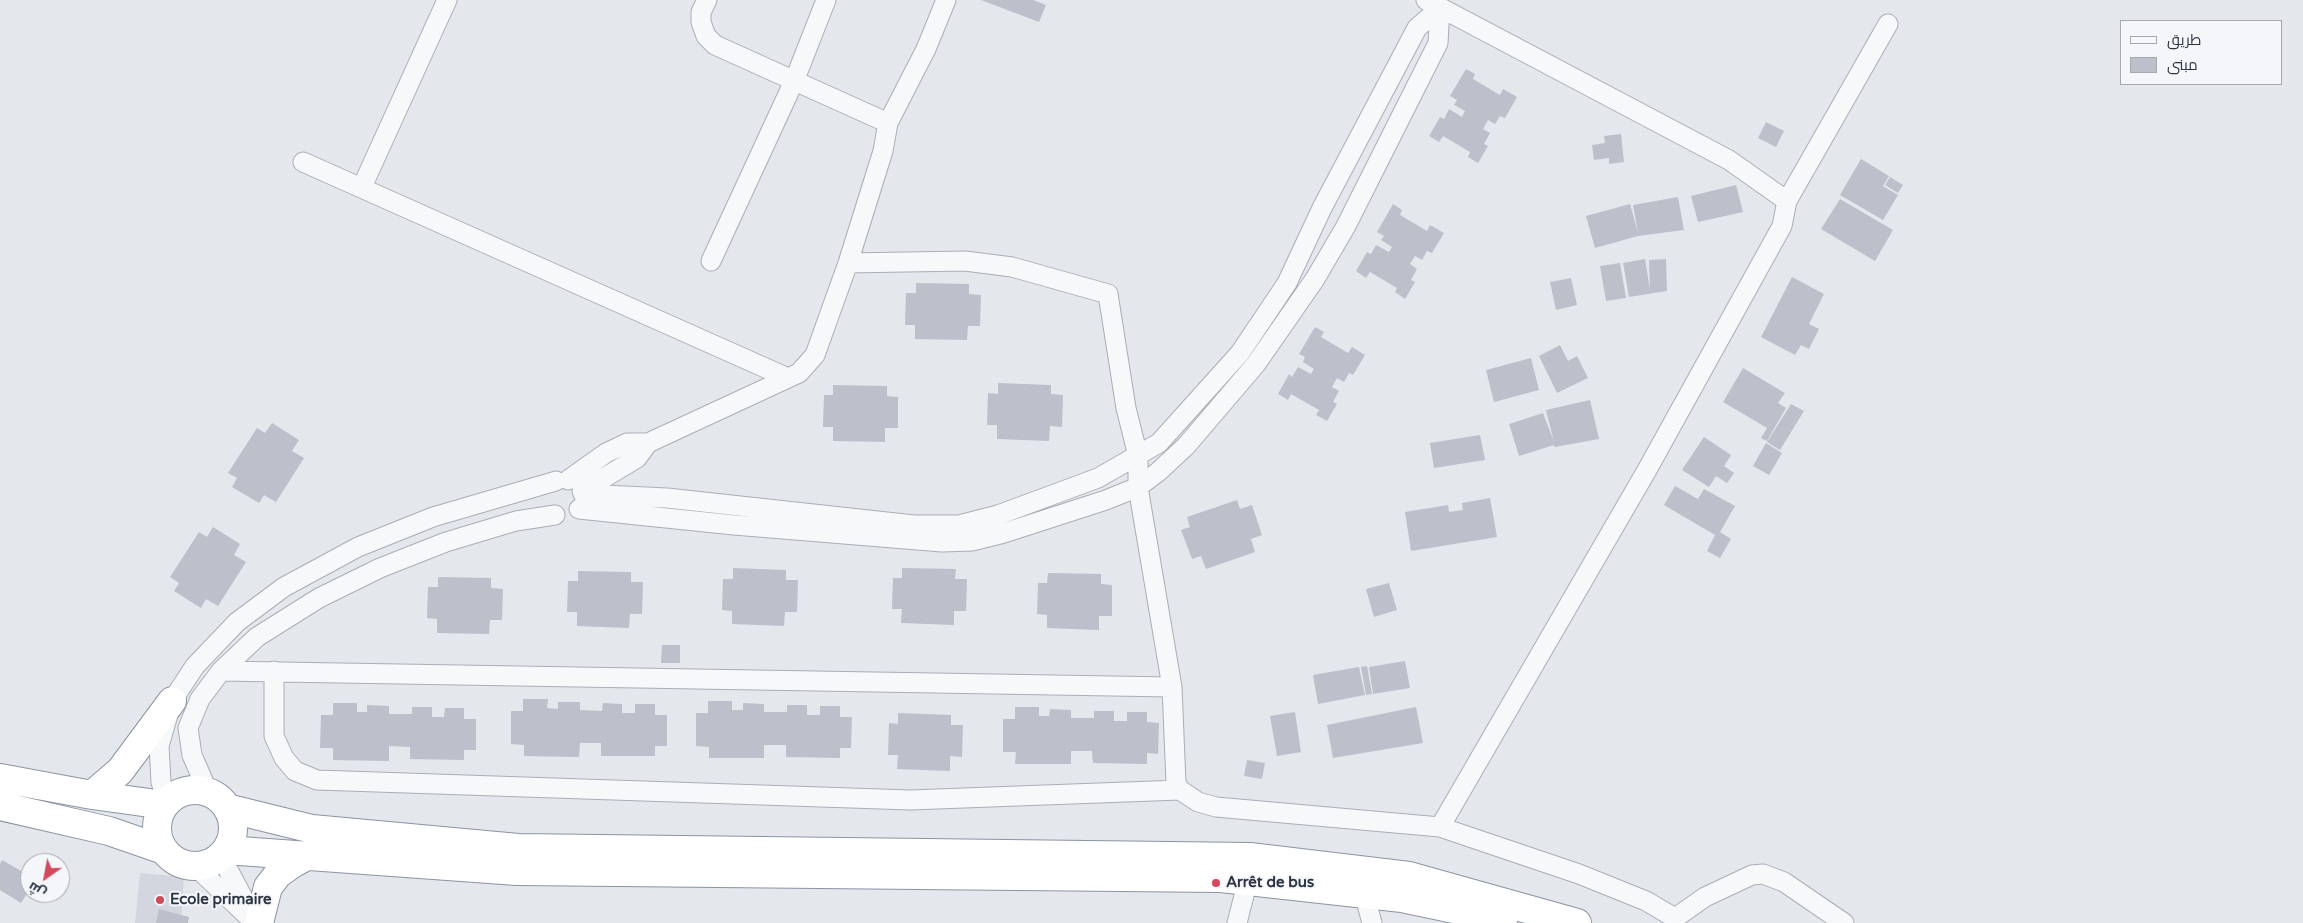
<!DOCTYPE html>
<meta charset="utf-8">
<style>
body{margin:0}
#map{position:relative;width:2303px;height:923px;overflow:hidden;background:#e4e7ec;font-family:"Varela Round",Cairo,sans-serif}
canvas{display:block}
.legend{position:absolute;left:2120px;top:20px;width:162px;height:65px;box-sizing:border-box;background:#f4f6f9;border:1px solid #a4a8b1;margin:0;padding:6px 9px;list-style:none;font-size:15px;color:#2b3445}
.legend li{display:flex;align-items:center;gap:10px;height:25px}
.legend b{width:25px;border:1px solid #a4a8b1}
.north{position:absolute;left:20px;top:853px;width:50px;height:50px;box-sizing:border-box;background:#f4f6f9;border:1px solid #a4a8b1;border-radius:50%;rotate:213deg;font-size:14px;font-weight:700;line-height:20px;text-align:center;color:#2b3445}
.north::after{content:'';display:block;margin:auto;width:18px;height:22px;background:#d1495b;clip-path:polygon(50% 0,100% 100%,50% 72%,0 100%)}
</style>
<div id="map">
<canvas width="2303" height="923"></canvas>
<ul class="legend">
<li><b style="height:6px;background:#f7f8fa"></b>طريق</li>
<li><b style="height:14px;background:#bbc0ca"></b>مبنى</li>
</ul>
<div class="north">ش</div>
</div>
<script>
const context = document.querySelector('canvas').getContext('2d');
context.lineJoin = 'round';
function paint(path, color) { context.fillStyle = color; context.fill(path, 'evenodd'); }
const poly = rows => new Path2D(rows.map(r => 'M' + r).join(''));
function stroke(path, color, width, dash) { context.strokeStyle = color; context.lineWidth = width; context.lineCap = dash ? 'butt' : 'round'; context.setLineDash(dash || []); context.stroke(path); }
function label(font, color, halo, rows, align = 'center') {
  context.font = font + ' "Varela Round",sans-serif'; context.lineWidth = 4; context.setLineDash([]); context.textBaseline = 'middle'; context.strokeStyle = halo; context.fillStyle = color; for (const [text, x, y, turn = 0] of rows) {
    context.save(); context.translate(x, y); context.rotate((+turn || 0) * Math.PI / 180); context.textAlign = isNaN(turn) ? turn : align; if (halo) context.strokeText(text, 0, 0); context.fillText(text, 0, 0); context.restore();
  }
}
const built = poly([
 [140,873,184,877,181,923,207,923,135,923]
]);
const building = poly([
 [981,0,1033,0,1046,5,1039,22],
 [1466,69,1475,74,1473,79,1500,95,1503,89,1517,97,1505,118,1500,116,1495,124,1488,120,1483,129,1490,133,1484,144,1488,146,1478,163,1468,157,1470,152,1443,136,1439,142,1429,136,1440,117,1444,119,1449,109,1462,117,1465,111,1454,105,1457,100,1450,96],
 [1766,122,1784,131,1776,147,1758,138],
 [1621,134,1624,162,1609,164,1609,158,1594,160,1592,145,1605,143,1604,136],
 [1861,159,1889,176,1883,186,1898,195,1883,220,1840,195],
 [1890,177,1903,185,1898,193,1885,185],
 [1736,185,1743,212,1698,222,1691,196],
 [1678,197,1684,230,1638,236,1595,248,1586,216,1630,204,1638,233,1633,205],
 [1840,199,1893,230,1875,261,1821,229],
 [1393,204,1402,210,1400,215,1427,231,1430,225,1444,233,1432,253,1427,251,1422,260,1415,256,1410,264,1417,269,1411,280,1415,282,1405,299,1395,292,1397,288,1370,272,1366,278,1356,271,1367,252,1371,254,1376,245,1389,252,1392,247,1381,240,1384,236,1377,232],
 [1645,259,1650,290,1649,260,1666,259,1667,291,1629,297,1623,263],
 [1620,263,1626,298,1606,301,1600,266],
 [1792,277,1824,294,1809,324,1819,329,1809,349,1801,345,1795,355,1761,337],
 [1571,278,1577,305,1556,310,1550,282],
 [916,283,969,284,969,294,981,295,980,326,968,326,967,340,915,339,915,325,905,325,906,293,916,293],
 [1315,327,1324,332,1321,337,1348,353,1352,347,1365,355,1353,375,1349,373,1344,382,1337,378,1332,387,1339,391,1333,402,1337,404,1327,421,1316,415,1319,410,1291,394,1288,400,1278,394,1289,374,1292,377,1298,367,1311,374,1314,369,1303,362,1305,357,1299,354],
 [1560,345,1568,361,1577,356,1588,378,1557,393,1539,356],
 [1531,358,1539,390,1494,402,1486,370],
 [1743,368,1785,393,1778,403,1786,408,1767,441,1761,438,1767,428,1723,402],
 [998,383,1051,385,1051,394,1063,395,1062,427,1050,426,1049,441,997,439,997,425,987,425,988,393,998,394],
 [833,385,887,386,887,396,898,397,898,428,885,428,885,442,833,441,833,427,823,427,824,395,833,395],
 [1590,400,1599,439,1555,447,1554,445,1519,456,1509,424,1543,413,1554,442,1546,410],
 [1791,404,1804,411,1780,450,1767,442],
 [272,423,299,440,292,451,304,458,276,502,264,495,259,503,232,487,237,478,228,473,257,428,265,433],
 [1480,435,1485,460,1434,468,1430,443],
 [1704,437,1731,455,1724,466,1734,473,1727,483,1716,476,1709,487,1682,470],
 [1766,443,1782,453,1769,475,1753,466],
 [1675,486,1698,499,1704,489,1735,506,1720,532,1731,539,1720,558,1707,551,1715,535,1664,505],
 [1490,498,1497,537,1411,551,1405,512,1448,505,1449,512,1463,510,1462,503],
 [1237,500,1240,509,1252,505,1262,535,1251,539,1255,552,1206,569,1201,556,1192,559,1181,530,1190,527,1187,517],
 [213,527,240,544,234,555,246,562,218,606,206,599,201,608,174,591,179,583,170,577,199,532,207,537],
 [733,568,786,570,786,580,798,580,797,612,785,612,784,626,732,624,732,611,722,610,723,579,733,579],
 [902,568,956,569,955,579,967,579,966,611,954,611,954,625,901,623,902,609,892,609,893,578,902,578],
 [578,571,631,572,631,582,643,582,642,614,630,614,629,628,577,626,577,612,567,612,568,581,578,581],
 [1048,573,1101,574,1101,584,1112,585,1112,616,1099,616,1099,630,1047,628,1047,615,1037,614,1038,583,1047,583],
 [438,577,491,578,491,588,503,589,502,620,490,620,489,634,437,633,437,619,427,618,428,587,438,587],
 [1389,583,1397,610,1374,617,1366,589],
 [662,645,680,645,680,663,661,663],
 [1405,661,1410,688,1373,694,1369,667],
 [1367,666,1372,694,1366,695,1361,667],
 [1359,667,1365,695,1318,704,1313,675],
 [523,699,548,699,547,708,558,709,558,702,580,702,580,710,602,711,603,703,622,704,622,713,635,713,635,704,655,704,655,715,667,715,667,746,655,746,655,756,601,756,601,743,580,743,579,757,524,756,524,745,511,744,511,711,523,711],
 [708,701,732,701,732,710,743,710,743,703,764,704,764,712,787,712,787,705,807,705,807,715,820,715,820,706,840,706,840,717,852,717,851,748,840,748,840,758,786,757,786,745,764,745,764,758,709,758,709,747,696,746,696,713,708,713],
 [333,703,357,703,357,712,367,712,367,705,389,706,389,714,412,714,412,707,432,707,432,717,444,717,445,708,464,708,464,719,476,719,476,750,464,750,464,760,410,759,410,747,389,746,389,761,333,760,333,748,320,748,321,715,333,715],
 [1015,707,1039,707,1039,716,1049,716,1050,709,1071,710,1071,718,1094,718,1094,711,1114,711,1114,721,1127,721,1127,712,1147,712,1147,722,1159,723,1158,754,1147,753,1147,764,1093,763,1092,751,1071,751,1071,764,1015,764,1016,752,1003,752,1003,719,1015,719],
 [1416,707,1423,743,1333,758,1327,725],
 [1295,712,1301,752,1277,756,1270,716],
 [898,713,951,715,951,725,963,725,962,757,950,756,950,771,897,769,898,755,888,755,889,723,898,724],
 [1247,760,1265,763,1262,779,1244,776],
 [2,860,30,876,30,889,21,903,0,890,0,864],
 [159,909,189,917,188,923,156,923]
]);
const minor = poly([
 [1426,0,1729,160,1787,201],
 [888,123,926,49,946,0],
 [303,162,788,378],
 [362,187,447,0],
 [711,261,795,79,826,0],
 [848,263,965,261,1012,267,1108,294,1126,408,1138,456,1138,487,1172,687,1176,783,1180,790,1198,802,1216,807,1440,827,1647,470,1782,226,1787,201,1888,24],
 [568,480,606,453,627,443,648,443,799,373,815,355,848,263,883,151,888,123,715,45,706,36,701,22,701,12,707,0],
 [582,491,637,458,648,443],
 [579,509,734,525,942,542,972,541,1004,533,1106,500,1138,487,1158,472,1186,446,1256,364,1315,279,1346,226,1438,43,1440,8,1417,28,1322,208,1287,283,1240,353,1159,443,1098,478,998,515,959,525,914,525,667,498,583,494],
 [221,671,1172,687],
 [274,671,274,736,284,758,295,771,317,780,910,800,1180,790],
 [208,792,192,755,188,728,200,699,221,671,257,637,319,598,380,568,446,542,516,521,555,515],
 [167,802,161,782,159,746,172,701,195,666,237,622,284,587,358,547,433,517,556,481],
 [1440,827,1579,874,1646,901,1675,918,1705,897,1752,875,1763,874,1784,882,1844,923],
 [223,854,224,862,250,911],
 [195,866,255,923],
 [1364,893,1372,923],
 [1237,923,1248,880]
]);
const trunk = poly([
 [0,778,92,795,164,805],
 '157 828a38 38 0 1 1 76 0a38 38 0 1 1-76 0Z',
 [92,795,120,771,172,701],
 [0,806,109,831,164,850],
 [227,808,312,829,518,848,1250,857,1409,876,1577,923],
 [226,850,517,871,1221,878,1402,898,1473,913,1503,923],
 [259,923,268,887,278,874,292,864,307,856]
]);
const markers = [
 [1216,883,5,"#d1495b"],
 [160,900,5,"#d1495b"]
];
const poiNames = [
 ["Arrêt de bus",1226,883],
 ["Ecole primaire",170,900]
];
paint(built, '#d2d6de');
paint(building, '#bbc0ca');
stroke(minor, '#a9aeb7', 21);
stroke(trunk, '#8b94a3', 30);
stroke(minor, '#f7f8fa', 19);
stroke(trunk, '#fff', 28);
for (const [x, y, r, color] of markers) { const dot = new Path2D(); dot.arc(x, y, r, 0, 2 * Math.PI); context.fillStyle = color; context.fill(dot); stroke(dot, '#f4f6f9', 2); }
label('bold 15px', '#2b3445', '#f4f6f9', poiNames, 'left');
</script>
